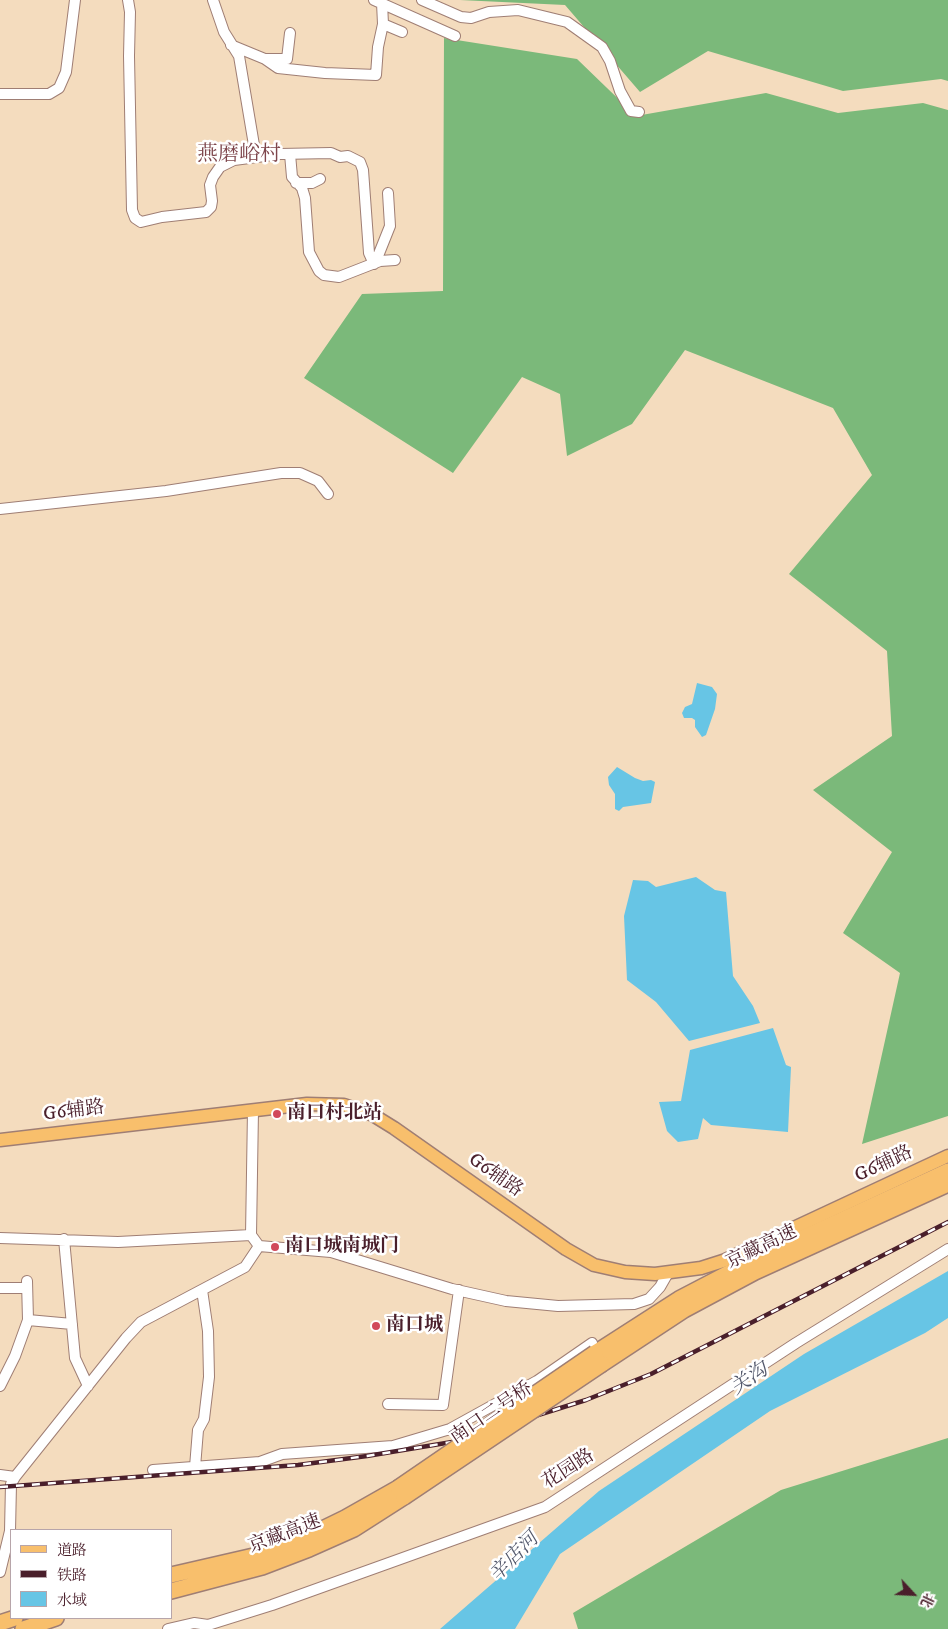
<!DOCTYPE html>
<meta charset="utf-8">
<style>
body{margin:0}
#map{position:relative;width:948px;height:1629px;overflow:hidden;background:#f4dcbe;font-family:"IM FELL DW Pica","Noto Serif SC",serif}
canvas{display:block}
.legend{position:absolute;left:10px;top:1529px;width:162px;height:90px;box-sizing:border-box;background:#fff;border:1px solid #b7a5aa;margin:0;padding:6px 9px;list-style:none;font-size:15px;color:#4a1f2b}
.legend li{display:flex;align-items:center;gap:10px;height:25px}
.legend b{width:25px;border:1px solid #b7a5aa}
.north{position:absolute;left:888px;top:1569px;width:50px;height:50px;-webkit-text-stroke:4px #fff;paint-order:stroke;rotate:115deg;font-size:14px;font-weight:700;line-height:20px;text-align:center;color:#4a1f2b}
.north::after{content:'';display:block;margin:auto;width:18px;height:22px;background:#4a1f2b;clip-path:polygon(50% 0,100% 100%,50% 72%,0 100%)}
</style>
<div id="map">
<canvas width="948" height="1629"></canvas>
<ul class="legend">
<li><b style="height:6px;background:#f8bf6c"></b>道路</li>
<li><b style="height:6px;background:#4a1f2b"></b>铁路</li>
<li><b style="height:14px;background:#67c5e5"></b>水域</li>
</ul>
<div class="north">北</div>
</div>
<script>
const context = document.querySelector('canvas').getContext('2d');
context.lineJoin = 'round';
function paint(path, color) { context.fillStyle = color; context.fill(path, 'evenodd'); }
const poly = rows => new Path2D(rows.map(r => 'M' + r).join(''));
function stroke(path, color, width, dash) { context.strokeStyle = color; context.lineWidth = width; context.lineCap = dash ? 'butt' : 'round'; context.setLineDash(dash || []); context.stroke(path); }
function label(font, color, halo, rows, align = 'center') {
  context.font = font + ' "IM FELL DW Pica","Noto Serif SC",serif'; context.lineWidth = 5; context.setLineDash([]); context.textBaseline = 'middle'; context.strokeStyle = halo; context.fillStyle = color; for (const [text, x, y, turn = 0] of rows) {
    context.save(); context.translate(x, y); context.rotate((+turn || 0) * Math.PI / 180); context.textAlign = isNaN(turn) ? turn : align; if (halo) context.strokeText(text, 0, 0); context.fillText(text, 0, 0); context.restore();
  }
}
const forest = poly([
 [460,0,948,0,948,81,941,79,843,91,708,51,640,92,565,5],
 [444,38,577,59,636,116,766,93,838,113,923,103,948,110,948,1116,862,1144,900,973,843,933,892,852,813,790,892,736,887,651,789,574,872,475,833,408,685,350,632,424,567,456,560,394,522,377,453,473,304,378,362,294,443,291],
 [948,1438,948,1629,578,1629,573,1613,781,1490]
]);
const water = poly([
 [697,683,712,687,717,694,715,709,706,735,702,737,695,727,695,720,692,718,684,718,682,713,685,707,692,704],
 [617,767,635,778,643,781,651,780,655,782,651,803,623,807,619,811,615,809,615,794,609,785,608,777],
 [696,877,715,890,726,892,733,976,753,1006,760,1023,689,1041,656,1002,627,980,624,916,633,880,648,881,656,887],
 [773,1028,786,1065,791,1067,788,1132,711,1125,703,1118,698,1139,678,1142,667,1131,659,1102,681,1101,690,1050],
 [948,1271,948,1318,925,1333,770,1411,560,1554,515,1629,440,1629,599,1491,804,1354]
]);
const minor = poly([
 [128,0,130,12,129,56,132,210,135,218,141,222,162,217,206,212,211,207,212,201,210,185,213,177,220,167,234,160,280,154,331,153,340,157,348,156,360,162,363,170,369,253,374,264],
 [213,0,224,32,239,56,256,157],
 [374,0,455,36],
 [422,0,461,17,471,18,489,12,518,10,567,22,602,47,610,61,620,91,631,111,639,112],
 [383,24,402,32],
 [231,45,265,59,278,68,325,73,376,75,378,47,383,24,382,3],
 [265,59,287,59,290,33],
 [0,94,49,94,59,88,66,72,75,0],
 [290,154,292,177,302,188,305,198,309,252,319,271,324,275,339,277,380,261,395,260],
 [296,183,312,183,320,179],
 [380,261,378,256,390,226,388,193],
 [0,509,166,491,281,473,300,473,318,481,328,494],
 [253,1110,251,1235,259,1246,331,1252,452,1289,506,1301,558,1306,634,1304,649,1299,660,1287,668,1273],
 [0,1238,118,1242,251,1235],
 [64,1239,75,1358,88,1386],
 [0,1288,26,1288],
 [28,1320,72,1324],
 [0,1386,15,1356,28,1320,27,1281],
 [388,1404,443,1405,459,1290],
 [195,1467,198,1430,204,1419,209,1377,208,1331,202,1290],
 [153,1470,260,1462,282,1454,393,1446,450,1429,537,1381,592,1343],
 [0,1475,15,1477],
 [0,1572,10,1531,11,1484,15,1477,126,1338,141,1322,245,1267,259,1246],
 [168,1629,194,1623,208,1625,272,1605,545,1507,796,1343,948,1249]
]);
const major = poly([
 [0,1140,307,1104,344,1105,373,1115,394,1128,566,1249,594,1265,625,1272,655,1274,701,1268,723,1261,948,1156]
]);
const highway = poly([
 [595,1353,679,1299,750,1262,948,1171],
 [602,1364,684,1310,755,1272,948,1184],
 [171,1575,258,1555,304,1538,345,1518,398,1488],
 [171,1591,262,1567,309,1549,354,1529,404,1497],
 [0,1623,15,1618],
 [23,1629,56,1618]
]);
const rail = poly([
 [0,1487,298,1465,367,1456,452,1442,586,1400,651,1374,948,1222]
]);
const highwayBridge = poly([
 [398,1488,595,1353],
 [404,1497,602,1364]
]);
const markers = [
 [277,1114,5,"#d1495b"],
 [275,1247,5,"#d1495b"],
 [376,1326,5,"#d1495b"]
];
const streetNames = [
 ["G6辅路",74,1112,-7],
 ["G6辅路",884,1165,-25],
 ["G6辅路",495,1176,35],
 ["京藏高速",762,1248,-26],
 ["南口二号桥",492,1414,-34],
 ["花园路",569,1470,-33],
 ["京藏高速",285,1535,-21]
];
const poiNames = [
 ["南口村北站",287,1114],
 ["南口城南城门",285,1247],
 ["南口城",386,1326]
];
const waterNames = [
 ["关沟",750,1380,-34],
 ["辛店河",515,1558,-45]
];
const quarterNames = [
 ["燕磨峪村",239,156]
];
paint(forest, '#7bb97a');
paint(water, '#67c5e5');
stroke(minor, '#9f7e74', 12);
stroke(major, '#9f7e74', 15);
stroke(highway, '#9f7e74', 18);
stroke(minor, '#fff', 10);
stroke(major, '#f8bf6c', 12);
stroke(highway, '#f8bf6c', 15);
stroke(rail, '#4a1f2b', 4.5);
stroke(rail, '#fff', 2.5, [8]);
stroke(highwayBridge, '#9f7e74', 18, []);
stroke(highwayBridge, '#f8bf6c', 15);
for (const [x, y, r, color] of markers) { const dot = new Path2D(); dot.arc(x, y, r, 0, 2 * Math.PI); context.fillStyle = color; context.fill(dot); stroke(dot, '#fff', 2); }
label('19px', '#4a1f2b', '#fff', streetNames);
label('bold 19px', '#4a1f2b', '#fff', poiNames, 'left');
label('italic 20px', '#54596c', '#fff', waterNames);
label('21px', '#7e464c', '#fff', quarterNames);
</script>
